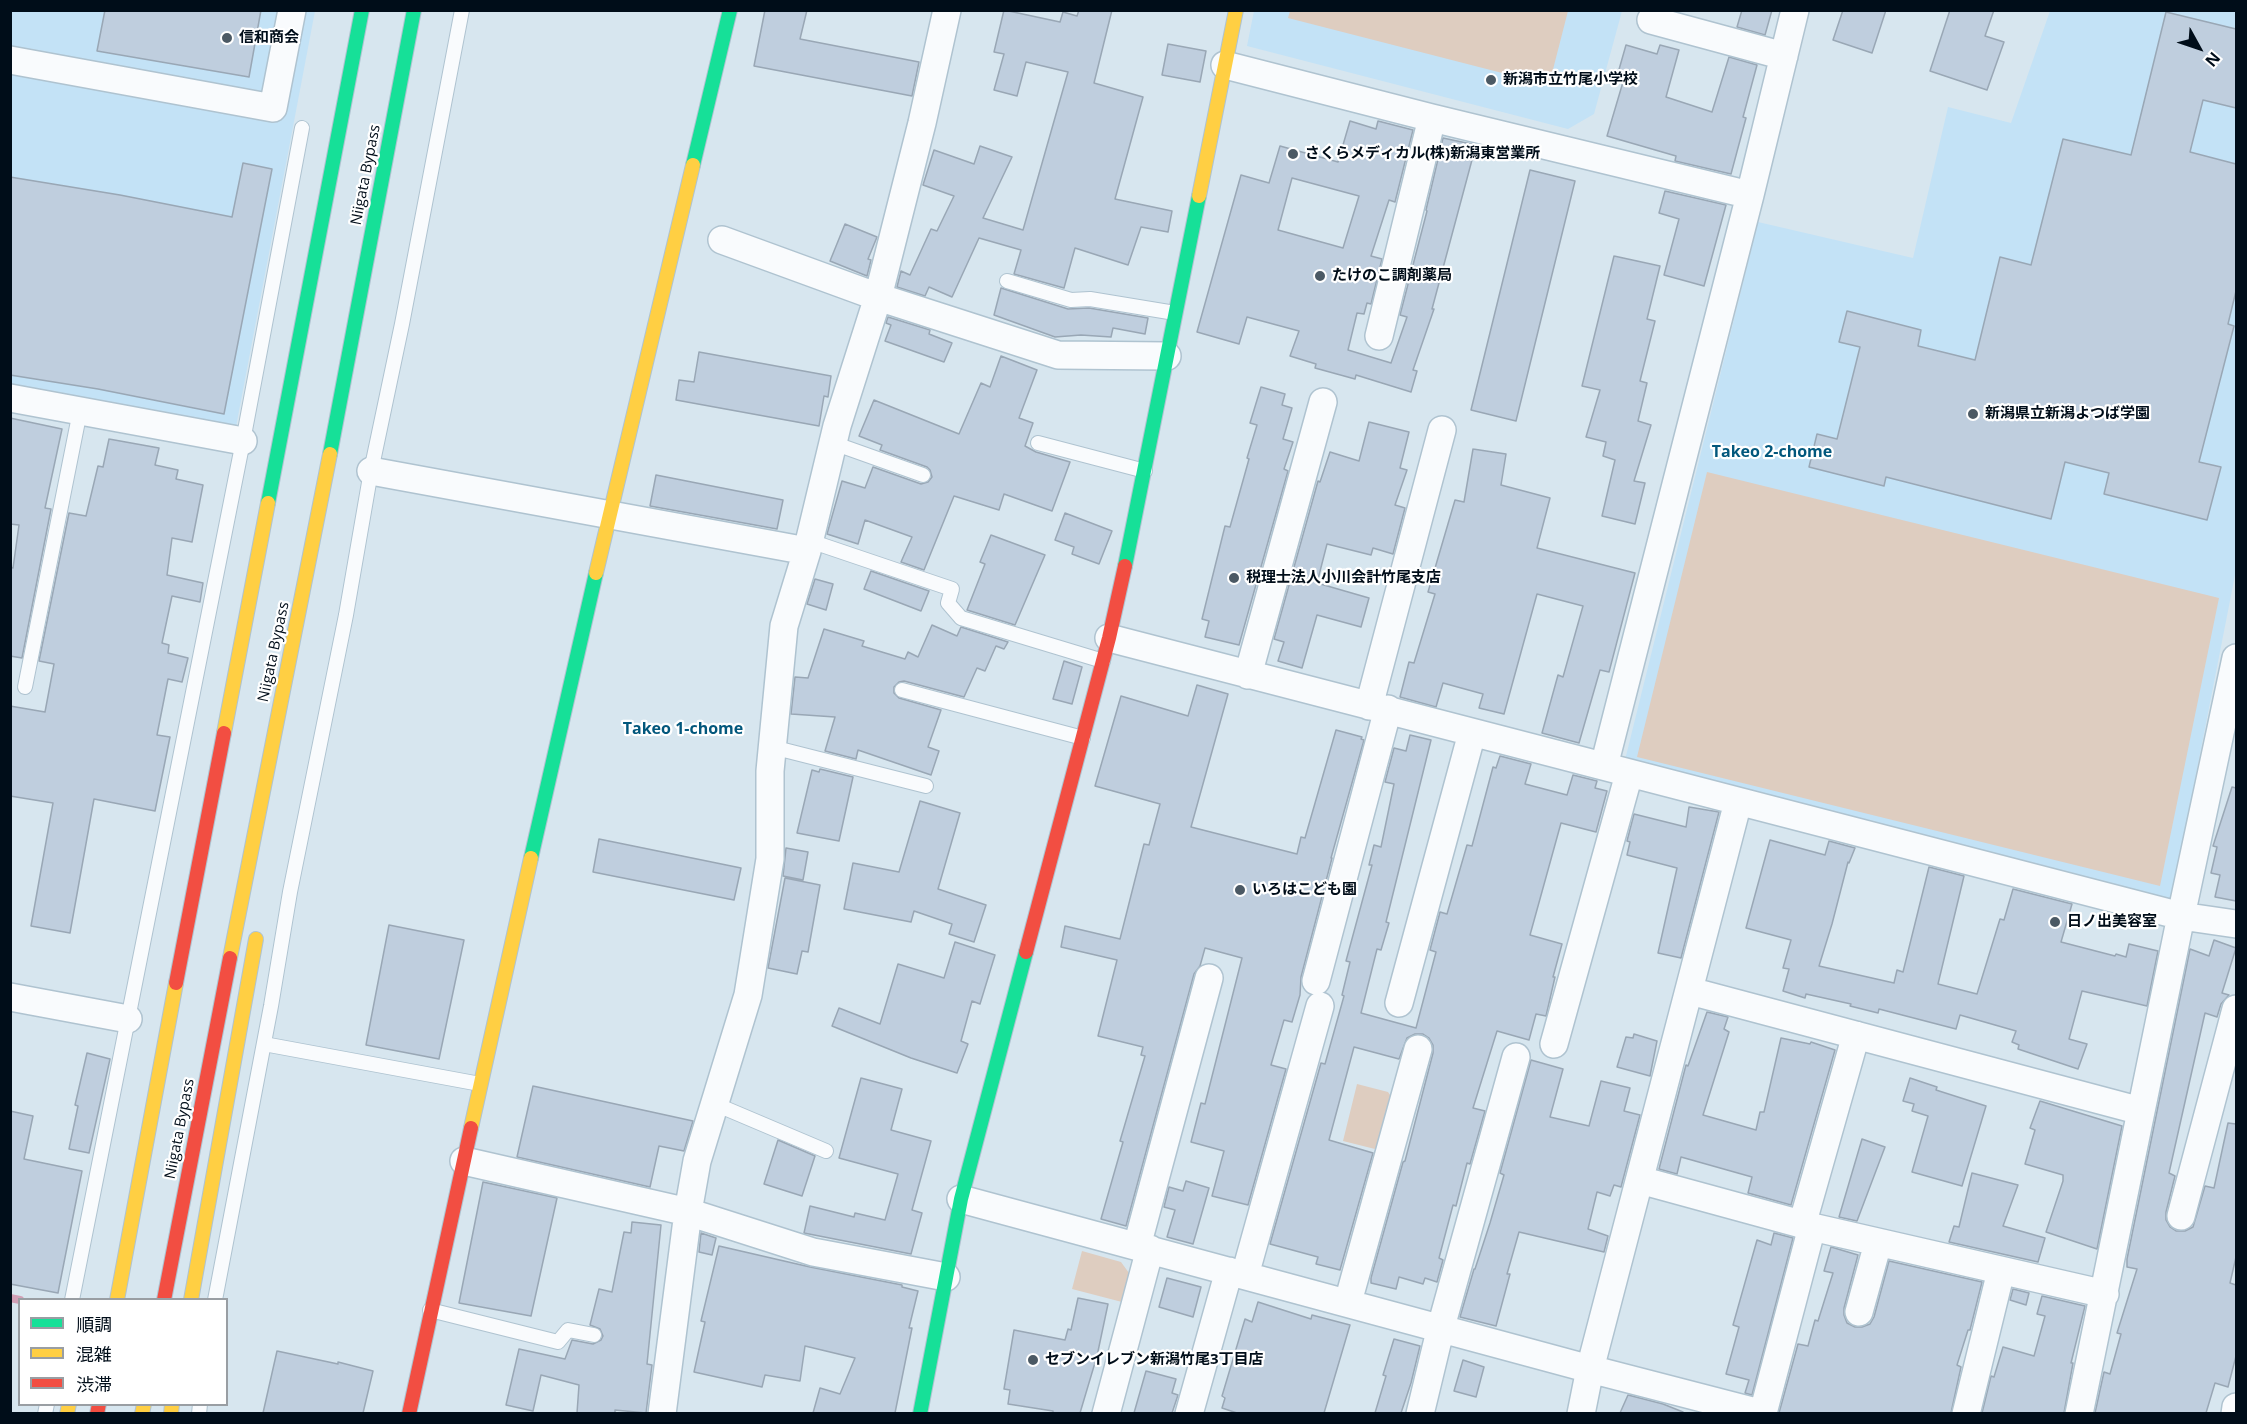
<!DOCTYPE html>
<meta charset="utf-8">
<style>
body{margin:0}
#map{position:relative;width:2247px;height:1424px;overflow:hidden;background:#d7e6ef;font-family:"Open Sans","Noto Sans JP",sans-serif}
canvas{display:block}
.frame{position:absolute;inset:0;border:12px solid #000d19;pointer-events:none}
.legend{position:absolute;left:18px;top:1298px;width:210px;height:108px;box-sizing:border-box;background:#fff;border:2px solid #999ea3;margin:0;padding:8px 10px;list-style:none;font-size:18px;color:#000d19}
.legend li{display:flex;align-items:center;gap:12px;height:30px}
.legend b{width:30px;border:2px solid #999ea3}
.north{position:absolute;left:2169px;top:18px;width:60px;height:60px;-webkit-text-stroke:4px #fff;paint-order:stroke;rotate:130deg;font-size:16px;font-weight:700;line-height:24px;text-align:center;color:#000d19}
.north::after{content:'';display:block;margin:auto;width:21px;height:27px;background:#000d19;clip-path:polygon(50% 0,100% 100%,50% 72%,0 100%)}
</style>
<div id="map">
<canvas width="2247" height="1424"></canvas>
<div class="frame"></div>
<ul class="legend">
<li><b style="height:8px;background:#16e098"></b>順調</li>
<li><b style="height:8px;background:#ffcf43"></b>混雑</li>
<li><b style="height:8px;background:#f24e42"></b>渋滞</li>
</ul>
<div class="north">N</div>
</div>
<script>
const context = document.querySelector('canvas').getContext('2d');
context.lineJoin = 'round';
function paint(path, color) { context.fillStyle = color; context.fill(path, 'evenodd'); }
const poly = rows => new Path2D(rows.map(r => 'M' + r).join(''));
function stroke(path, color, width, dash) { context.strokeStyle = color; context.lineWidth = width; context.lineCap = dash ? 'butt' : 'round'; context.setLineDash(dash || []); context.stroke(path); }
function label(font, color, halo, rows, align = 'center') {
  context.font = font + ' "Open Sans","Noto Sans JP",sans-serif'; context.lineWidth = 4.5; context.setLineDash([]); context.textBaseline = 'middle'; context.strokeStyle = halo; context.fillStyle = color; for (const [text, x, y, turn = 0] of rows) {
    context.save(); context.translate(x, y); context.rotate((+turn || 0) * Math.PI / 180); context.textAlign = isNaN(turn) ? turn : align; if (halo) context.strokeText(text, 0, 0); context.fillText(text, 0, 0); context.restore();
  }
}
const built = poly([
 [11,11,315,11,235,432,11,384],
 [1254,11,1622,11,1594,114,1568,129,1247,46],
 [2050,11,2236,11,2236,570,2171,902,1625,760,1758,222,1913,258,1948,107,2011,123]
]);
const green = poly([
 [1290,11,1290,10,1568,11,1549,85,1288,18],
 [1707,472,2219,598,2160,886,1637,757],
 [1357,1084,1388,1092,1395,1102,1383,1151,1343,1141],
 [1082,1251,1121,1262,1129,1273,1122,1302,1072,1289]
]);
const stream = poly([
 [10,1298,20,1300]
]);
const building = poly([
 [105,10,261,10,249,77,97,51,105,10],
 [765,10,807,10,800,39,919,62,912,96,754,66,765,10],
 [1004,10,1060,22,1063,12,1077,16,1079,10,1112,10,1094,83,1143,97,1115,199,1172,211,1168,232,1141,227,1128,265,1075,248,1064,288,1014,274,1021,250,979,238,952,297,929,287,925,296,897,287,901,271,910,275,931,229,937,231,954,196,923,185,934,150,974,164,980,146,1012,157,983,218,1023,230,1068,72,1026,62,1017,96,994,90,1004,54,994,52,1004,10],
 [1742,10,1772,10,1765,35,1737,27,1742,10],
 [1843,10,1886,10,1872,53,1833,40,1843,10],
 [1950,10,1994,10,1985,36,2004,42,1987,90,1930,71,1950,10],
 [2166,12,2236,29,2236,108,2203,100,2190,152,2236,164,2236,291,2228,324,2234,326,2199,462,2221,467,2207,520,2104,494,2109,473,2065,462,2051,519,1886,477,1884,486,1809,467,1817,434,1837,439,1860,347,1839,342,1847,311,1921,330,1918,346,1975,360,2000,257,2031,265,2063,139,2131,155,2166,12],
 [1168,44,1206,51,1200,82,1162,75,1168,44],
 [1626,45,1657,54,1660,45,1679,50,1666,97,1712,112,1729,57,1757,65,1743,117,1746,118,1731,174,1675,161,1676,156,1607,136,1623,82,1616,80,1626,45],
 [1350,121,1376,129,1378,121,1413,130,1395,202,1389,200,1371,256,1382,259,1371,304,1367,303,1364,314,1357,313,1348,350,1391,363,1407,317,1400,315,1427,211,1426,210,1443,138,1476,145,1432,309,1434,309,1413,370,1417,371,1411,392,1356,375,1355,379,1315,368,1316,364,1290,356,1299,331,1247,317,1239,344,1197,332,1241,175,1269,183,1280,146,1338,162,1350,121],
 [1292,178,1359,196,1343,248,1278,230,1292,178],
 [243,163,272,169,224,414,98,389,10,375,10,177,120,195,232,217,243,163],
 [1530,170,1575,181,1516,421,1471,410,1530,170],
 [1665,191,1726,205,1704,286,1664,275,1679,219,1659,213,1665,191],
 [845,224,877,237,868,259,871,260,867,276,830,261,845,224],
 [1614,256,1660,266,1647,319,1655,321,1640,381,1647,383,1638,421,1651,425,1634,481,1645,483,1635,524,1602,516,1615,460,1603,456,1606,442,1586,437,1600,390,1582,386,1614,256],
 [1001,288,1068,309,1089,308,1148,318,1145,334,1113,328,1111,337,1081,335,1055,337,994,315,1001,288],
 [888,317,930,330,929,334,952,343,944,362,885,341,891,325,886,323,888,317],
 [699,352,831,376,828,397,824,396,819,426,676,400,679,380,694,382,699,352],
 [1001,356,1037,370,1019,418,1033,423,1025,446,1036,452,1070,462,1052,511,1004,494,999,510,954,496,924,570,901,562,912,537,865,520,858,544,827,534,842,481,865,488,873,467,921,484,928,482,932,477,930,470,927,467,880,450,882,445,859,436,874,400,959,434,981,383,990,387,1001,356],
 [1261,387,1285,394,1282,405,1292,408,1283,439,1293,442,1284,469,1288,471,1239,645,1205,637,1209,621,1202,619,1225,526,1230,527,1249,459,1247,458,1257,425,1250,423,1261,387],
 [10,418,62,429,45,508,51,509,22,658,10,656,10,567,13,568,19,525,10,524,10,418],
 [1369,422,1409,432,1400,468,1407,470,1395,505,1405,508,1393,554,1373,548,1371,555,1327,544,1317,583,1369,598,1361,627,1317,615,1302,668,1278,661,1284,642,1274,639,1318,481,1320,482,1330,452,1359,461,1369,422],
 [109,439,159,448,155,465,178,470,176,479,203,485,192,542,172,538,167,575,203,583,200,602,172,596,162,643,169,645,168,653,188,658,182,682,168,679,157,735,170,737,155,811,94,799,70,933,31,926,53,803,10,796,10,706,45,712,54,664,39,661,69,513,86,516,98,466,103,467,109,439],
 [1473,449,1506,454,1501,485,1550,498,1537,548,1635,573,1609,672,1600,670,1579,743,1542,733,1558,675,1563,677,1583,606,1537,594,1504,714,1479,708,1483,694,1443,683,1436,707,1400,697,1409,662,1414,663,1435,594,1428,592,1455,500,1464,502,1473,449],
 [656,475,783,500,777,529,650,506,656,475],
 [1065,513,1112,531,1099,564,1072,554,1074,547,1055,540,1065,513],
 [991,535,1045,555,1015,625,967,610,985,564,980,562,991,535],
 [871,571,929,591,921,611,864,589,871,571],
 [815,579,833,584,826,610,807,604,815,579],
 [932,625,957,636,961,627,1008,642,1004,649,996,646,985,671,977,668,964,697,904,681,899,682,894,687,894,693,899,698,941,710,928,747,939,751,931,775,858,750,856,759,825,751,835,717,791,714,795,677,808,678,824,629,864,641,862,646,905,659,908,652,918,657,932,625],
 [1064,661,1082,667,1072,704,1053,699,1064,661],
 [1197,685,1228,694,1191,827,1297,854,1301,837,1305,838,1336,730,1362,737,1361,739,1364,740,1331,858,1332,858,1301,977,1300,995,1292,1022,1284,1020,1271,1065,1286,1069,1248,1205,1212,1196,1224,1151,1191,1142,1201,1103,1205,1104,1242,958,1205,948,1200,966,1194,974,1126,1226,1101,1219,1123,1142,1120,1141,1145,1056,1141,1055,1143,1047,1098,1036,1117,960,1061,947,1065,926,1120,939,1144,844,1149,845,1160,804,1095,786,1121,696,1188,716,1197,685],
 [1410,735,1431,740,1386,922,1389,923,1381,950,1377,949,1361,1013,1416,1028,1436,952,1430,950,1440,912,1447,914,1467,845,1472,846,1493,767,1496,768,1500,756,1531,764,1525,784,1567,795,1573,775,1597,781,1595,788,1607,791,1596,832,1561,823,1530,935,1562,944,1553,977,1555,977,1546,1016,1536,1014,1529,1040,1497,1031,1473,1108,1485,1111,1470,1164,1467,1163,1456,1206,1453,1205,1439,1258,1443,1260,1437,1282,1425,1278,1423,1284,1399,1277,1396,1289,1371,1283,1371,1278,1403,1162,1405,1161,1433,1053,1433,1045,1429,1038,1423,1034,1415,1034,1407,1038,1399,1059,1354,1047,1329,1140,1373,1153,1340,1270,1316,1264,1318,1257,1270,1244,1321,1063,1325,1064,1344,996,1342,995,1350,962,1346,961,1372,865,1369,865,1374,845,1381,847,1394,784,1385,782,1394,748,1406,751,1410,735],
 [820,769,853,777,839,841,797,833,812,770,819,772,820,769],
 [2232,787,2236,788,2236,901,2215,897,2220,875,2211,873,2217,847,2213,846,2232,787],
 [920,801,960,813,938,889,986,905,974,942,949,934,952,924,914,911,911,922,844,909,853,863,899,872,920,801],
 [1689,807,1719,812,1681,958,1658,953,1677,868,1627,855,1630,842,1627,841,1634,814,1686,827,1689,807],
 [599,839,741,868,734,900,593,872,599,839],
 [1770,840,1825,855,1829,841,1855,848,1849,863,1848,862,1832,924,1819,966,1894,983,1897,970,1903,972,1929,867,1964,876,1938,984,1977,994,2000,919,2004,920,2013,889,2072,904,2061,942,2115,956,2116,954,2126,957,2129,944,2158,951,2147,1006,2082,991,2069,1039,2087,1044,2078,1069,2018,1049,2019,1045,2012,1042,2016,1031,1960,1015,1956,1029,1879,1009,1878,1013,1850,1006,1851,1004,1806,994,1805,998,1783,991,1789,969,1783,968,1791,940,1746,928,1770,840],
 [786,848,808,852,803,880,783,876,786,848],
 [785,878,820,885,808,952,802,951,797,974,768,968,785,878],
 [389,925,464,940,439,1059,366,1045,389,925],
 [2214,940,2236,948,2222,993,2229,995,2221,1004,2217,1017,2205,1013,2169,1173,2175,1176,2166,1212,2166,1220,2170,1227,2176,1231,2185,1231,2193,1227,2205,1186,2214,1188,2228,1123,2236,1124,2236,1257,2230,1283,2236,1285,2236,1356,2228,1387,2215,1383,2206,1413,2095,1413,2104,1372,2110,1374,2121,1334,2117,1333,2137,1269,2127,1267,2127,1259,2190,949,2209,956,2214,940],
 [955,942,995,955,980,1004,972,1001,961,1041,968,1044,957,1073,911,1058,832,1026,839,1008,880,1024,898,964,944,978,955,942],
 [1707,1012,1728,1017,1724,1029,1729,1032,1703,1115,1756,1130,1760,1112,1764,1112,1781,1038,1810,1044,1811,1042,1835,1050,1791,1205,1748,1193,1752,1177,1681,1157,1677,1174,1659,1169,1686,1065,1688,1066,1707,1012],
 [1634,1034,1657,1041,1650,1076,1617,1067,1626,1037,1633,1038,1634,1034],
 [87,1053,110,1059,89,1153,69,1149,78,1106,75,1105,87,1053],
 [1531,1060,1563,1069,1550,1117,1589,1126,1601,1081,1630,1088,1624,1111,1640,1115,1621,1187,1614,1185,1610,1196,1597,1192,1588,1229,1608,1236,1604,1252,1519,1232,1507,1274,1510,1274,1496,1326,1460,1317,1474,1269,1475,1269,1490,1223,1504,1175,1500,1173,1531,1060],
 [861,1078,902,1089,891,1130,931,1141,912,1210,922,1213,911,1254,804,1233,810,1206,854,1217,855,1213,885,1220,898,1174,839,1158,861,1078],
 [1910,1078,1937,1087,1936,1090,1986,1106,1962,1186,1912,1172,1928,1116,1912,1111,1914,1104,1903,1101,1910,1078],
 [533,1086,693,1121,684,1151,659,1146,650,1187,517,1157,533,1086],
 [2040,1101,2122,1126,2097,1249,2046,1232,2063,1181,2063,1175,2025,1164,2035,1130,2030,1128,2040,1101],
 [10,1111,33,1116,24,1159,82,1171,58,1293,10,1284,10,1111],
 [1862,1139,1885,1147,1857,1221,1839,1217,1862,1139],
 [778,1140,815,1156,802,1196,764,1184,778,1140],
 [1972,1173,2018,1185,2003,1226,2045,1238,2038,1262,1949,1242,1954,1226,1959,1227,1972,1173],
 [1186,1181,1209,1188,1193,1244,1167,1237,1175,1210,1164,1207,1169,1187,1183,1191,1186,1181],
 [483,1182,557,1198,531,1316,459,1303,483,1182],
 [632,1222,661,1225,647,1364,652,1365,646,1413,615,1410,615,1413,577,1413,579,1385,541,1375,533,1411,506,1405,519,1349,565,1359,572,1340,593,1344,601,1340,603,1336,600,1329,590,1325,599,1289,612,1292,624,1232,631,1233,632,1222],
 [701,1233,716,1238,712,1255,699,1252,701,1233],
 [1774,1233,1793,1238,1752,1395,1745,1393,1749,1380,1726,1374,1739,1327,1733,1325,1757,1240,1771,1245,1774,1233],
 [719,1246,810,1267,902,1285,902,1287,918,1291,909,1328,912,1328,895,1413,813,1413,820,1388,840,1394,855,1358,805,1346,800,1381,765,1375,762,1387,694,1372,705,1322,701,1321,719,1246],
 [1831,1247,1858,1255,1844,1308,1844,1315,1847,1323,1855,1327,1862,1327,1870,1324,1874,1317,1889,1261,1982,1282,1970,1330,1968,1330,1957,1365,1961,1367,1951,1413,1779,1413,1798,1344,1808,1346,1815,1320,1818,1321,1833,1273,1824,1271,1831,1247],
 [1167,1278,1201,1287,1193,1317,1159,1307,1167,1278],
 [2013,1289,2029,1293,2026,1305,2010,1300,2013,1289],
 [2042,1296,2085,1306,2071,1363,2073,1363,2064,1413,1982,1413,1991,1376,1994,1377,2003,1347,2034,1356,2045,1316,2037,1314,2042,1296],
 [1078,1298,1108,1304,1097,1356,1080,1413,1053,1413,1053,1411,1008,1404,1010,1390,1004,1389,1014,1330,1065,1340,1068,1329,1071,1330,1078,1298],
 [1258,1302,1311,1319,1312,1315,1350,1325,1324,1413,1237,1413,1222,1408,1225,1398,1222,1396,1245,1319,1252,1322,1258,1302],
 [1394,1339,1420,1346,1411,1383,1401,1413,1375,1413,1386,1376,1383,1375,1394,1339],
 [277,1351,338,1364,338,1362,373,1371,363,1413,263,1413,277,1351],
 [1463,1360,1484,1367,1476,1397,1454,1391,1463,1360],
 [1146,1371,1176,1379,1172,1393,1178,1395,1172,1413,1134,1413,1146,1371],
 [1628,1395,1663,1404,1683,1412,1683,1413,1620,1413,1628,1395]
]);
const lane = poly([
 [1007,281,1071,300,1090,299,1175,313],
 [833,443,923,475],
 [1038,443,1145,471],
 [810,541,952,589,948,603,961,618,1103,661],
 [25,687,80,411],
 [902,690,1083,738],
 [772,747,926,786],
 [264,1044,480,1084],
 [715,1104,826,1151],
 [72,1300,243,441,302,128],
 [215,1300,271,1006,290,892,346,615,371,471,402,324,462,10],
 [430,1310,558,1342,568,1330,594,1335],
 [45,1414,47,1404],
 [199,1414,200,1404]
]);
const street = poly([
 [1651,20,1784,56],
 [10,60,273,108,292,10],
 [1225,65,1432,118,1750,195],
 [722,240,878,297,1058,355,1167,356],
 [1379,336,1432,118],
 [10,398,243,441],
 [371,471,807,551],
 [1109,638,2181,916,2236,924],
 [1248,675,1323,402],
 [1369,706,1442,430],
 [1604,766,1750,195,1795,10],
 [1316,981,1388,709],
 [1690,991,2141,1111],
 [10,997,128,1019],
 [1399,1003,1472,733],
 [1554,1044,1629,774],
 [464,1161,688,1212,813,1252,946,1277],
 [1640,1180,1812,1227,2105,1294],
 [961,1199,1590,1369,1764,1414],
 [2181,1216,2236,1009],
 [1802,1225,1856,1035],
 [1137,1246,1209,978],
 [1245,1275,1320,1006],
 [1348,1302,1418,1049],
 [1859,1312,1878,1243],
 [1763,1413,1812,1227],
 [662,1414,688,1212,697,1161,748,995,770,859,770,771,784,626,807,551,837,426,878,297,922,123,947,10],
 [1106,1414,1150,1249],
 [1189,1414,1229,1271],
 [1420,1414,1441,1327,1516,1057],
 [1581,1414,1590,1369,1738,802],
 [1966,1414,2001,1271],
 [2079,1414,2181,916,2236,658],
 [2235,1414,2236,1407]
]);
const fast = poly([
 [693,165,730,10],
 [330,454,414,10],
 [268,503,362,10],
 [1125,566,1199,196],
 [531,858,596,573],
 [920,1414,961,1199,1026,952]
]);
const slow = poly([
 [1199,196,1236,10],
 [596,573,693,165],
 [224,733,268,503],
 [230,958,330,454],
 [471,1128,531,858],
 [117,1300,176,983],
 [191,1300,256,939],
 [67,1414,69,1404],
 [142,1414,144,1404],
 [171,1414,172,1404]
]);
const jam = poly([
 [1026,952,1109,638,1125,566],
 [176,983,224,733],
 [164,1300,230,958],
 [97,1414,99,1404],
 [409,1414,471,1128]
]);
const markers = [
 [227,38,6,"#4b5964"],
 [1491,80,6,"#4b5964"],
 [1293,154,6,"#4b5964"],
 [1320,276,6,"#4b5964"],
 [1973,414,6,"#4b5964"],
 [1234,578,6,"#4b5964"],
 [1240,890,6,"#4b5964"],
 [2055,922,6,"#4b5964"],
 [1033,1360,6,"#4b5964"]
];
const poiNames = [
 ["信和商会",239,38],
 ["新潟市立竹尾小学校",1503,80],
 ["さくらメディカル(株)新潟東営業所",1305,154],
 ["たけのこ調剤薬局",1332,276],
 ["新潟県立新潟よつば学園",1985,414],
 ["税理士法人小川会計竹尾支店",1246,578],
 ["いろはこども園",1252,890],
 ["日ノ出美容室",2067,922],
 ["セブンイレブン新潟竹尾3丁目店",1045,1360]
];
const streetNames = [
 ["Niigata Bypass",366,175,-79],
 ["Niigata Bypass",274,652,-78],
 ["Niigata Bypass",180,1129,-79]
];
const neighbourhoodNames = [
 ["Takeo 2-chome",1772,452],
 ["Takeo 1-chome",683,729]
];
paint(built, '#c3e2f6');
paint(green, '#decdc0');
stroke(stream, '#d1a0b6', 8);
paint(building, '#bfcede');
stroke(building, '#99a7b5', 1.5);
stroke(lane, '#afc3d0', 16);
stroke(street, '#afc3d0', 30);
stroke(fast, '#afc3d0', 16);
stroke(slow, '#afc3d0', 16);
stroke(jam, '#afc3d0', 16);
stroke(lane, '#f9fbfd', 14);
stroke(street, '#f9fbfd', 27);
stroke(fast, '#16e098', 14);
stroke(slow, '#ffcf43', 14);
stroke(jam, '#f24e42', 14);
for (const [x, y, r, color] of markers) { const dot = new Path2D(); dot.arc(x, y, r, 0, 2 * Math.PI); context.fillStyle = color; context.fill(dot); stroke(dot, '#fff', 2); }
label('bold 15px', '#000d19', '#fff', poiNames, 'left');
label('15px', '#000d19', '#fff', streetNames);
label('bold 16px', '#02577c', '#fff', neighbourhoodNames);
</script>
